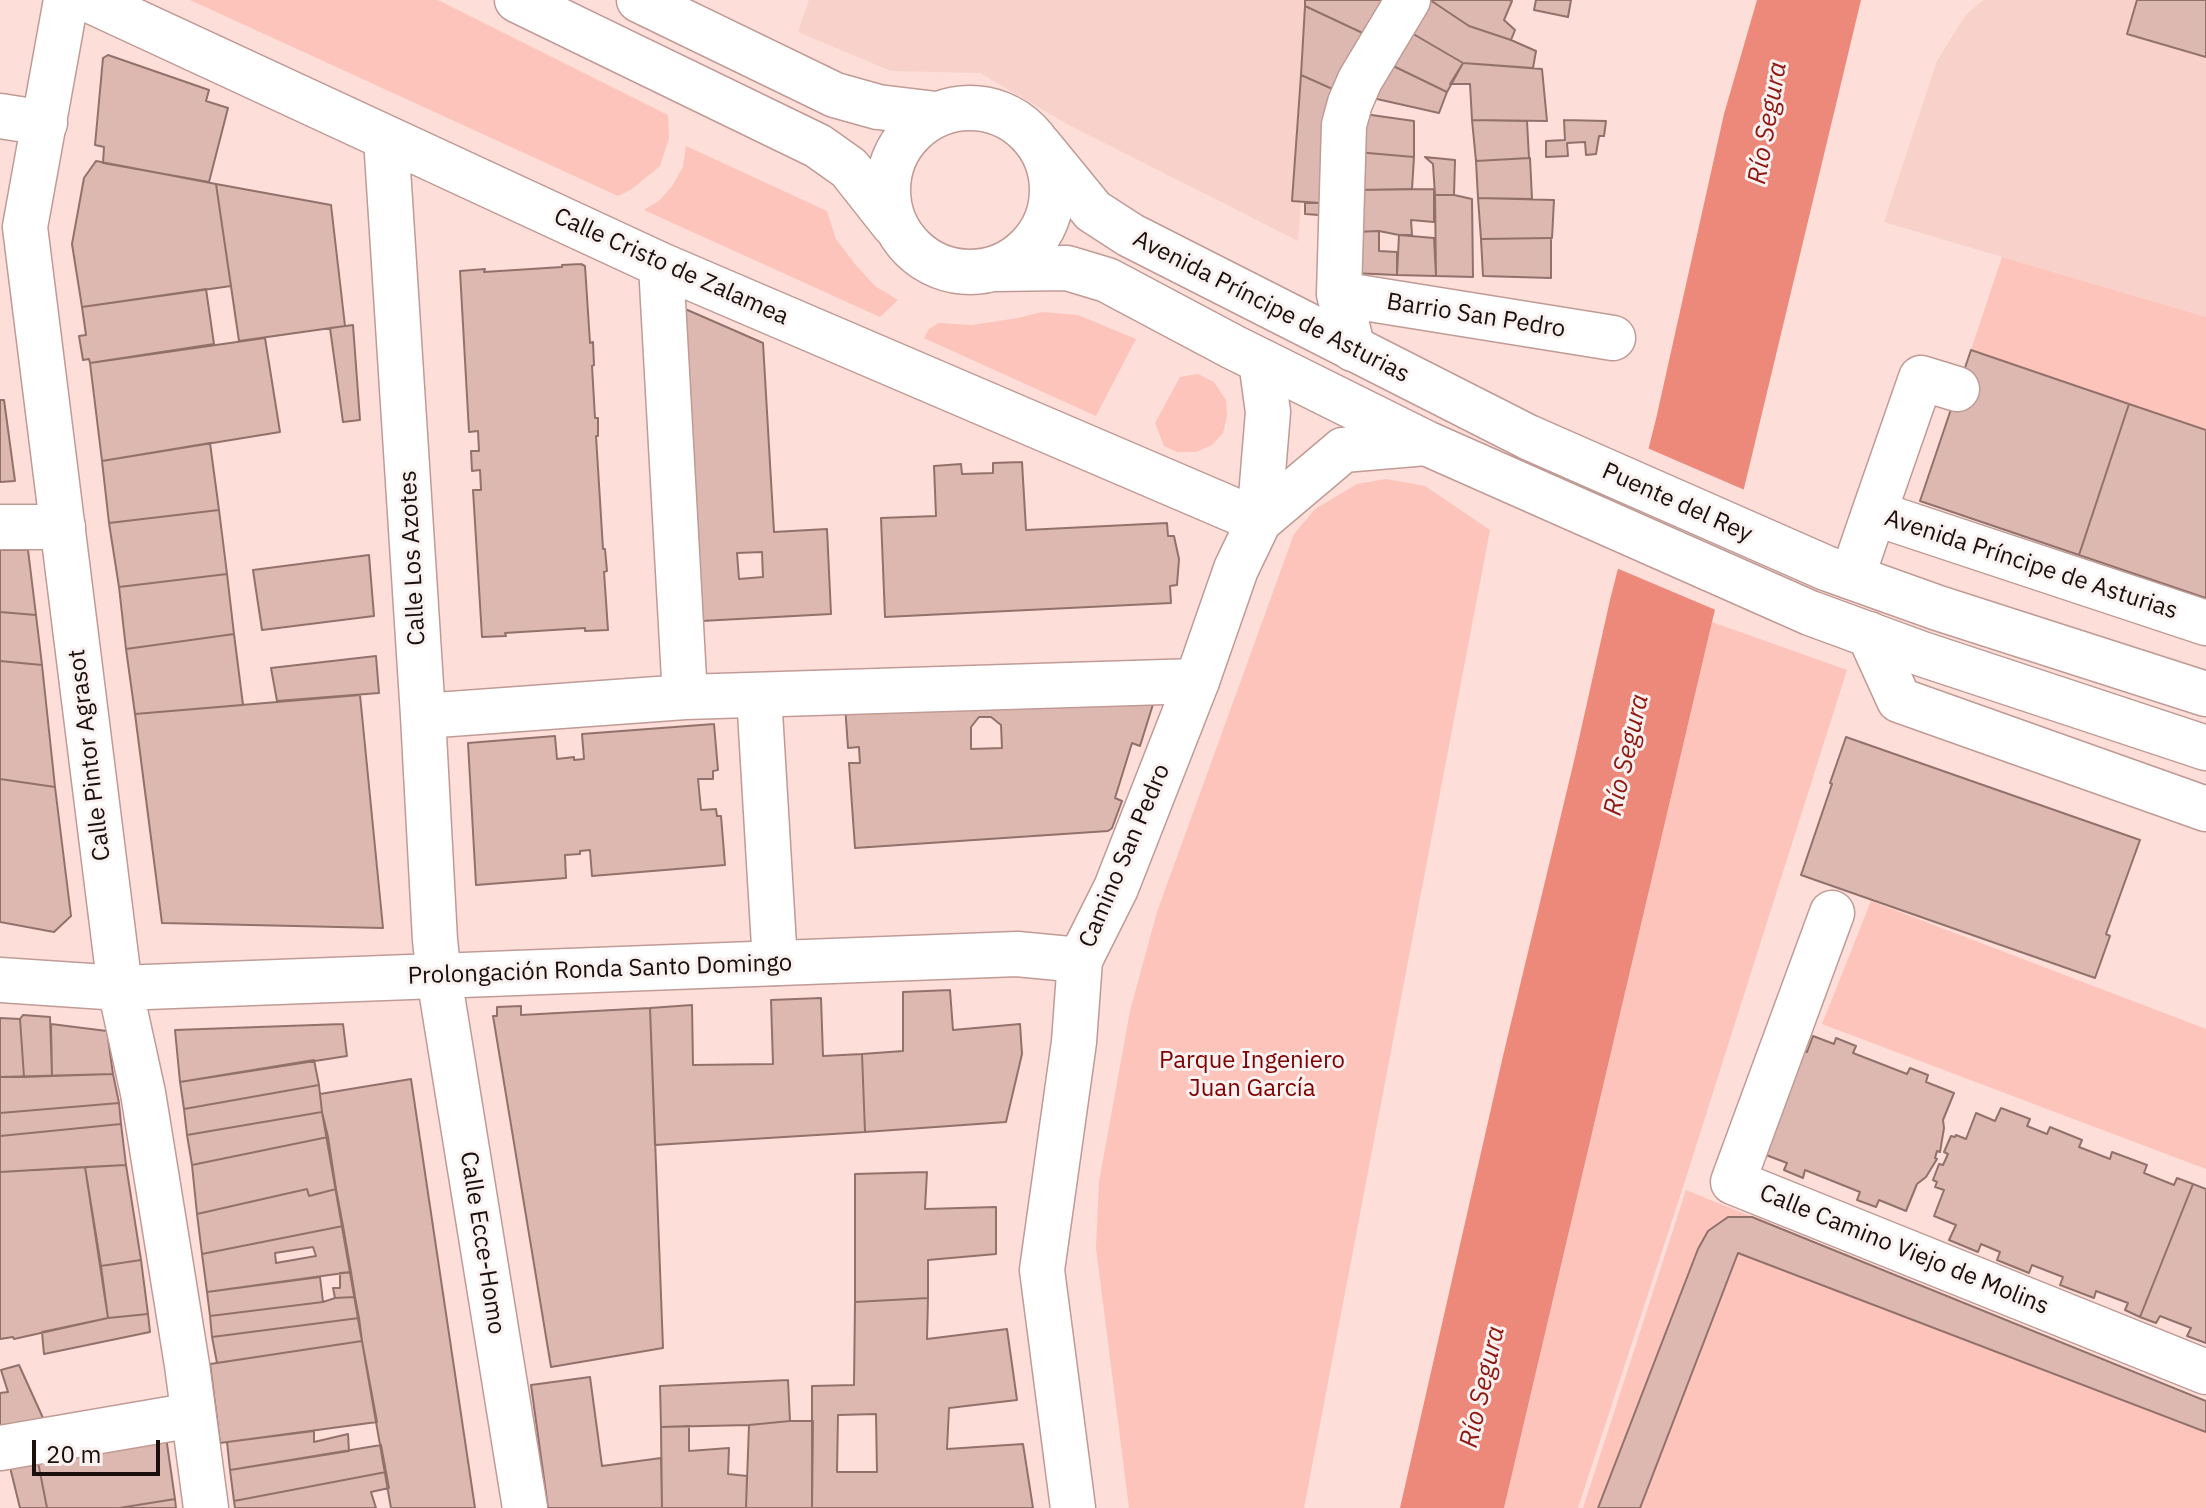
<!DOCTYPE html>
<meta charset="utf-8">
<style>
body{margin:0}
#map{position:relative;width:2206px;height:1508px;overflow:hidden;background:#fdded9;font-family:"IBM Plex Sans",sans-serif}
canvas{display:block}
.scale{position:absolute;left:32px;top:1440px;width:128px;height:36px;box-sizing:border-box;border:4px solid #1b0f0d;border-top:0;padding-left:10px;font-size:24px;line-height:28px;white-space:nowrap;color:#1b0f0d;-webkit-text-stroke:6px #f9f1f0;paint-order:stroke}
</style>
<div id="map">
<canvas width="2206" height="1508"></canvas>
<div class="scale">20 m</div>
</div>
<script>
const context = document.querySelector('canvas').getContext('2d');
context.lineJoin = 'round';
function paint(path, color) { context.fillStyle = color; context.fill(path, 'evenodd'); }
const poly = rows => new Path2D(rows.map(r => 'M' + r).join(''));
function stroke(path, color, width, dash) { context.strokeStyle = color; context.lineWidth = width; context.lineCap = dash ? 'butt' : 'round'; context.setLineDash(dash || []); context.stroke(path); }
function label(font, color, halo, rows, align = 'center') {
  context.font = font + ' "IBM Plex Sans",sans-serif'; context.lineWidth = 6; context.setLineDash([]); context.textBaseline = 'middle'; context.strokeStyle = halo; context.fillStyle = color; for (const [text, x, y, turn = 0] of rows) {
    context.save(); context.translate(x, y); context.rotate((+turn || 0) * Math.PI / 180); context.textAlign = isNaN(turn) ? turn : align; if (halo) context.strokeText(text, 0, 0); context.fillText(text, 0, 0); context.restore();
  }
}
const built = poly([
 [809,0,1316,0,1298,241,1067,124,980,73,891,71,798,32],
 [1983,0,2206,0,2206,317,1884,222,1937,61,1965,16]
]);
const green = poly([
 [190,0,438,0,668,115,669,138,660,166,632,189,618,196],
 [686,146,827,211,836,239,854,263,875,286,898,300,880,317,644,210,660,200,672,186,683,167],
 [2002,257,2206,317,2206,430,1971,350],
 [1042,312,1078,315,1136,339,1096,416,924,338,929,329,939,323,972,325,1018,318],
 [1198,374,1214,382,1226,400,1227,416,1223,433,1212,445,1196,452,1177,452,1164,446,1155,423,1180,377],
 [1386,479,1425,486,1490,530,1304,1508,1129,1508,1096,1248,1099,1182,1130,1011,1157,912,1294,534,1315,509,1357,484],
 [1712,622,1847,670,1683,1187,1578,1508,1504,1508],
 [1871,901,2206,1029,2206,1169,1822,1024],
 [1686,1190,2206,1401,2206,1508,1583,1508]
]);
const water = poly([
 [1757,0,1861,0,1712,622,1504,1508,1400,1508,1503,1056,1574,761,1610,600,1656,419,1724,114]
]);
const pier = poly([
 [1645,447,1747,491,1718,611,1614,567]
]);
const building = poly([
 [1305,0,1390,0,1369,36,1305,6,1305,0],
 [1421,0,1430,0,1469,26,1511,40,1536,51,1533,68,1463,63,1403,28,1421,0],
 [1430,0,1509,0,1512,1,1504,20,1515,30,1511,40,1469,26,1430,0],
 [1536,0,1571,0,1568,17,1534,10,1536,0],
 [2137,0,2206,0,2206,57,2127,34,2137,0],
 [1305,6,1369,36,1337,91,1301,75,1305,6],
 [1403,28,1463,63,1447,92,1385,62,1403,28],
 [108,55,209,90,206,101,228,108,209,182,103,163,104,147,95,145,103,58,108,55],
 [1385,62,1447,92,1439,113,1368,97,1385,62],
 [1463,63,1542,69,1547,121,1472,120,1470,84,1450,84,1463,63],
 [1301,75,1337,91,1326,202,1320,203,1292,201,1301,75],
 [1357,113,1414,121,1414,157,1356,152,1357,113],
 [1472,120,1527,121,1529,158,1476,161,1472,120],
 [1564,120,1606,121,1604,136,1599,136,1596,154,1586,155,1585,142,1567,143,1568,156,1546,157,1546,141,1565,140,1564,120],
 [1356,152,1414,157,1412,189,1355,190,1356,152],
 [1425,157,1455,160,1454,195,1435,195,1433,164,1425,157],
 [1530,158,1532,199,1478,198,1476,161,1530,158],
 [96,161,216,184,231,286,82,307,72,244,84,178,96,161],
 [216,184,331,205,345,326,239,341,216,184],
 [1434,189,1434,222,1411,220,1412,235,1399,235,1379,231,1354,232,1355,190,1434,189],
 [1435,195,1454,195,1472,199,1473,277,1436,276,1435,195],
 [1478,198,1554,200,1552,238,1481,239,1478,198],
 [1305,203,1320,203,1319,215,1305,214,1305,203],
 [1379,231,1379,251,1397,252,1397,275,1352,273,1354,232,1379,231],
 [1399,235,1434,238,1436,276,1397,275,1399,235],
 [1551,238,1551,278,1483,276,1481,239,1551,238],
 [581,264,585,266,590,343,593,342,594,365,592,366,595,418,598,418,598,436,596,436,603,549,605,549,607,571,604,572,608,630,585,631,585,628,505,633,506,636,482,637,473,490,481,490,480,470,472,471,471,451,479,451,478,431,469,432,460,271,485,269,484,272,562,267,562,265,581,264],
 [206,289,214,344,90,363,89,359,83,360,79,336,86,335,82,307,206,289],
 [644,291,763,343,774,532,827,529,831,614,664,623,644,291],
 [762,552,763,577,739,579,737,553,762,552],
 [353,325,360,420,343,422,330,328,353,325],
 [265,338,280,432,102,461,90,363,265,338],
 [1971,350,2129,404,2079,555,1920,501,1971,350],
 [0,400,4,400,15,481,0,482,0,400],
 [2129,404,2206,430,2206,598,2079,555,2129,404],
 [210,443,219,510,109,523,102,461,210,443],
 [1022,462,1026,530,1167,523,1168,536,1174,536,1179,559,1177,585,1170,586,1171,603,885,617,881,518,936,516,934,466,961,464,962,474,993,473,993,463,1022,462],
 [219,510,227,574,119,587,109,523,219,510],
 [0,550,28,550,36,615,0,612,0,550],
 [369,555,374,616,262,630,253,570,369,555],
 [227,574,234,634,126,649,119,587,227,574],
 [0,612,36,615,42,665,0,661,0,612],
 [234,634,243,705,135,714,126,649,234,634],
 [376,656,379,693,277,701,271,668,376,656],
 [0,661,42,665,55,787,0,779,0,661],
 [360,695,383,928,162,923,135,714,360,695],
 [1154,701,1140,746,1132,743,1115,798,1122,801,1112,828,1108,831,855,848,849,763,860,763,859,747,848,748,845,705,1154,701],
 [979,717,991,717,1001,725,1002,748,971,749,971,727,979,717],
 [714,724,718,770,713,771,713,779,698,779,701,810,716,809,717,816,721,816,725,865,592,876,590,850,580,851,580,854,565,855,566,878,476,885,468,743,555,736,557,759,574,757,574,760,584,759,582,734,714,724],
 [1846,737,2140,840,2106,934,2110,936,2095,978,1801,875,1832,784,1830,783,1846,737],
 [0,779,55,787,71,916,54,932,0,922,0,779],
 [950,990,953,1030,1020,1024,1022,1054,1006,1122,865,1132,862,1054,903,1051,903,992,950,990],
 [821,998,823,1056,862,1054,865,1132,655,1145,650,1008,692,1005,693,1065,773,1064,771,1000,821,998],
 [521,1006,521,1015,650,1008,663,1348,551,1367,493,1016,497,1016,497,1007,521,1006],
 [23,1015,50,1017,52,1076,24,1077,20,1019,23,1015],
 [0,1018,20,1019,24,1077,0,1077,0,1018],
 [51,1024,107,1031,113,1074,52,1076,51,1024],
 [343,1024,347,1056,180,1082,175,1030,343,1024],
 [1813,1036,1834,1044,1836,1038,1856,1046,1853,1053,1907,1074,1910,1068,1928,1075,1926,1082,1954,1093,1943,1120,1944,1128,1940,1152,1937,1151,1935,1158,1937,1159,1926,1177,1917,1184,1906,1211,1879,1200,1876,1207,1857,1200,1860,1192,1805,1170,1803,1178,1784,1170,1787,1163,1766,1155,1794,1046,1807,1052,1813,1036],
 [314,1060,319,1085,184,1109,180,1082,314,1060],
 [113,1074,119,1103,0,1113,0,1077,113,1074],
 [411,1079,475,1508,391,1508,322,1112,320,1094,411,1079],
 [319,1085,322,1112,187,1135,184,1109,319,1085],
 [119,1103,121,1124,0,1136,0,1113,119,1103],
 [2001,1108,2030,1119,2027,1126,2047,1134,2050,1127,2082,1140,2079,1147,2110,1159,2112,1152,2147,1165,2144,1173,2174,1185,2177,1178,2193,1184,2140,1317,2125,1310,2128,1303,2096,1291,2094,1298,2060,1285,2063,1277,2032,1265,2029,1273,1997,1260,2000,1252,1981,1244,1978,1252,1949,1240,1956,1225,1934,1216,1944,1190,1935,1187,1937,1182,1933,1180,1939,1164,1943,1165,1948,1154,1944,1152,1951,1136,1955,1137,1956,1135,1966,1139,1976,1113,1995,1121,2001,1108],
 [322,1112,328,1137,192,1165,187,1135,322,1112],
 [121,1124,126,1165,0,1172,0,1136,121,1124],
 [328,1137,336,1189,309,1196,307,1189,197,1214,192,1165,328,1137],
 [126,1165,141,1260,101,1266,85,1167,126,1165],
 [85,1167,108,1318,14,1339,13,1337,0,1339,0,1172,85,1167],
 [927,1172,925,1209,996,1207,996,1254,928,1260,928,1298,855,1302,855,1174,927,1172],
 [2193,1184,2206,1189,2206,1343,2187,1336,2191,1328,2160,1316,2156,1323,2140,1317,2193,1184],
 [307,1189,309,1196,336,1189,343,1226,202,1254,197,1214,307,1189],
 [1728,1217,1752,1217,2206,1401,2206,1432,1738,1253,1640,1508,1598,1508,1698,1249,1708,1231,1728,1217],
 [343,1226,351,1272,207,1292,202,1254,343,1226],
 [313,1247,316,1256,276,1263,275,1253,313,1247],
 [141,1260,148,1314,108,1318,101,1266,141,1260],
 [351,1272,355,1297,335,1298,333,1288,340,1288,340,1273,351,1272],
 [320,1277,323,1302,210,1316,207,1292,320,1277],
 [355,1297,359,1318,212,1337,210,1316,323,1302,335,1298,355,1297],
 [928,1298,927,1339,1007,1329,1017,1400,949,1408,947,1449,1023,1444,1033,1508,812,1508,812,1386,854,1385,855,1302,928,1298],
 [876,1414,877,1472,837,1472,838,1415,876,1414],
 [148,1314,150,1332,44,1354,42,1332,108,1318,148,1314],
 [359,1318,362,1341,217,1363,212,1337,359,1318],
 [362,1341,377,1422,220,1443,210,1364,362,1341],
 [19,1365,48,1429,0,1437,0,1393,8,1392,1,1370,19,1365],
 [590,1377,602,1466,661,1458,662,1508,548,1508,531,1385,590,1377],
 [788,1380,790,1421,749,1425,661,1427,660,1386,788,1380],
 [790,1421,813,1421,812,1508,746,1508,749,1425,790,1421],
 [689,1426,689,1451,729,1448,728,1474,747,1476,746,1508,662,1508,661,1427,689,1426],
 [165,1430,175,1499,119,1508,47,1508,36,1452,165,1430],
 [314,1431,314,1442,348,1434,349,1451,230,1470,227,1442,314,1431],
 [381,1445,386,1472,234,1501,230,1470,381,1445],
 [36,1452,47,1508,20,1508,7,1455,36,1452],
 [386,1472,389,1488,371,1492,376,1508,235,1508,234,1501,386,1472],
 [175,1499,176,1508,119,1508,175,1499]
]);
const street = poly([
 [89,0,661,265,1259,521],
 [0,116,45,123],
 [386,138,423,716,435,940,439,977,525,1508],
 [661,265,685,697],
 [1339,294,1613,338],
 [1353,349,1339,294,1344,125,1350,103,1360,80,1408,0],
 [1874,513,1921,378,1957,389],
 [0,527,63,527],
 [1852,577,1874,513,2206,623],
 [1869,634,1899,700,2206,809],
 [759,695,775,963],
 [423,716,685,697,1197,681],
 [1832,913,1733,1182,2206,1372],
 [0,1448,193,1415],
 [1073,1508,1042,1270,1074,1042,1080,960]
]);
const secondary = poly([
 [66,0,25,227,120,988,143,1093,187,1365,206,1508],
 [517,0,818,146,849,168,894,225],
 [639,0,835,95,878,107,936,114],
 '888 190a82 82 0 1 1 164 0a82 82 0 1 1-164 0Z',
 [1039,145,1093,211,1130,235,1528,437,1826,568,1938,608,2206,694],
 [993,269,1067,268,1107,280,1233,347,1426,443,1810,613,1922,654,2206,748],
 [1259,521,1343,450,1426,443],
 [0,980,120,988,1017,954,1080,960,1116,888,1197,681,1236,569,1259,521,1268,412,1261,361]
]);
const streetNames = [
 ["Calle Cristo de Zalamea",671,267,24],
 ["Avenida Príncipe de Asturias",1271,307,27],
 ["Barrio San Pedro",1476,316,9],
 ["Puente del Rey",1677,503,24],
 ["Calle Los Azotes",413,558,-93],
 ["Avenida Príncipe de Asturias",2031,565,18],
 ["Calle Pintor Agrasot",90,755,-97],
 ["Camino San Pedro",1125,856,-67],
 ["Prolongación Ronda Santo Domingo",600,970,-2],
 ["Calle Ecce-Homo",482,1243,81],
 ["Calle Camino Viejo de Molins",1904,1250,22]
];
const parkNames = [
 ["Parque Ingeniero",1252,1061],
 ["Juan García",1252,1089]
];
const waterNames = [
 ["Río Segura",1768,123,-80],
 ["Río Segura",1627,755,-77],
 ["Río Segura",1483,1387,-77]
];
paint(built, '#f7d1ca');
paint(green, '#fcc4ba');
paint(water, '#ec897b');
paint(pier, '#fdded9');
paint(building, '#ddb8b1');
stroke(building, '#93716b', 2);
stroke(street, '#c09b95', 47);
stroke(secondary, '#c09b95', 47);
stroke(street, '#fff', 44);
stroke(secondary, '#fff', 44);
label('24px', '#1b0f0d', '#f9f1f0', streetNames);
label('24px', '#7f0101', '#f9f1f0', parkNames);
label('italic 26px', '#8e1811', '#f9f1f0', waterNames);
</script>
